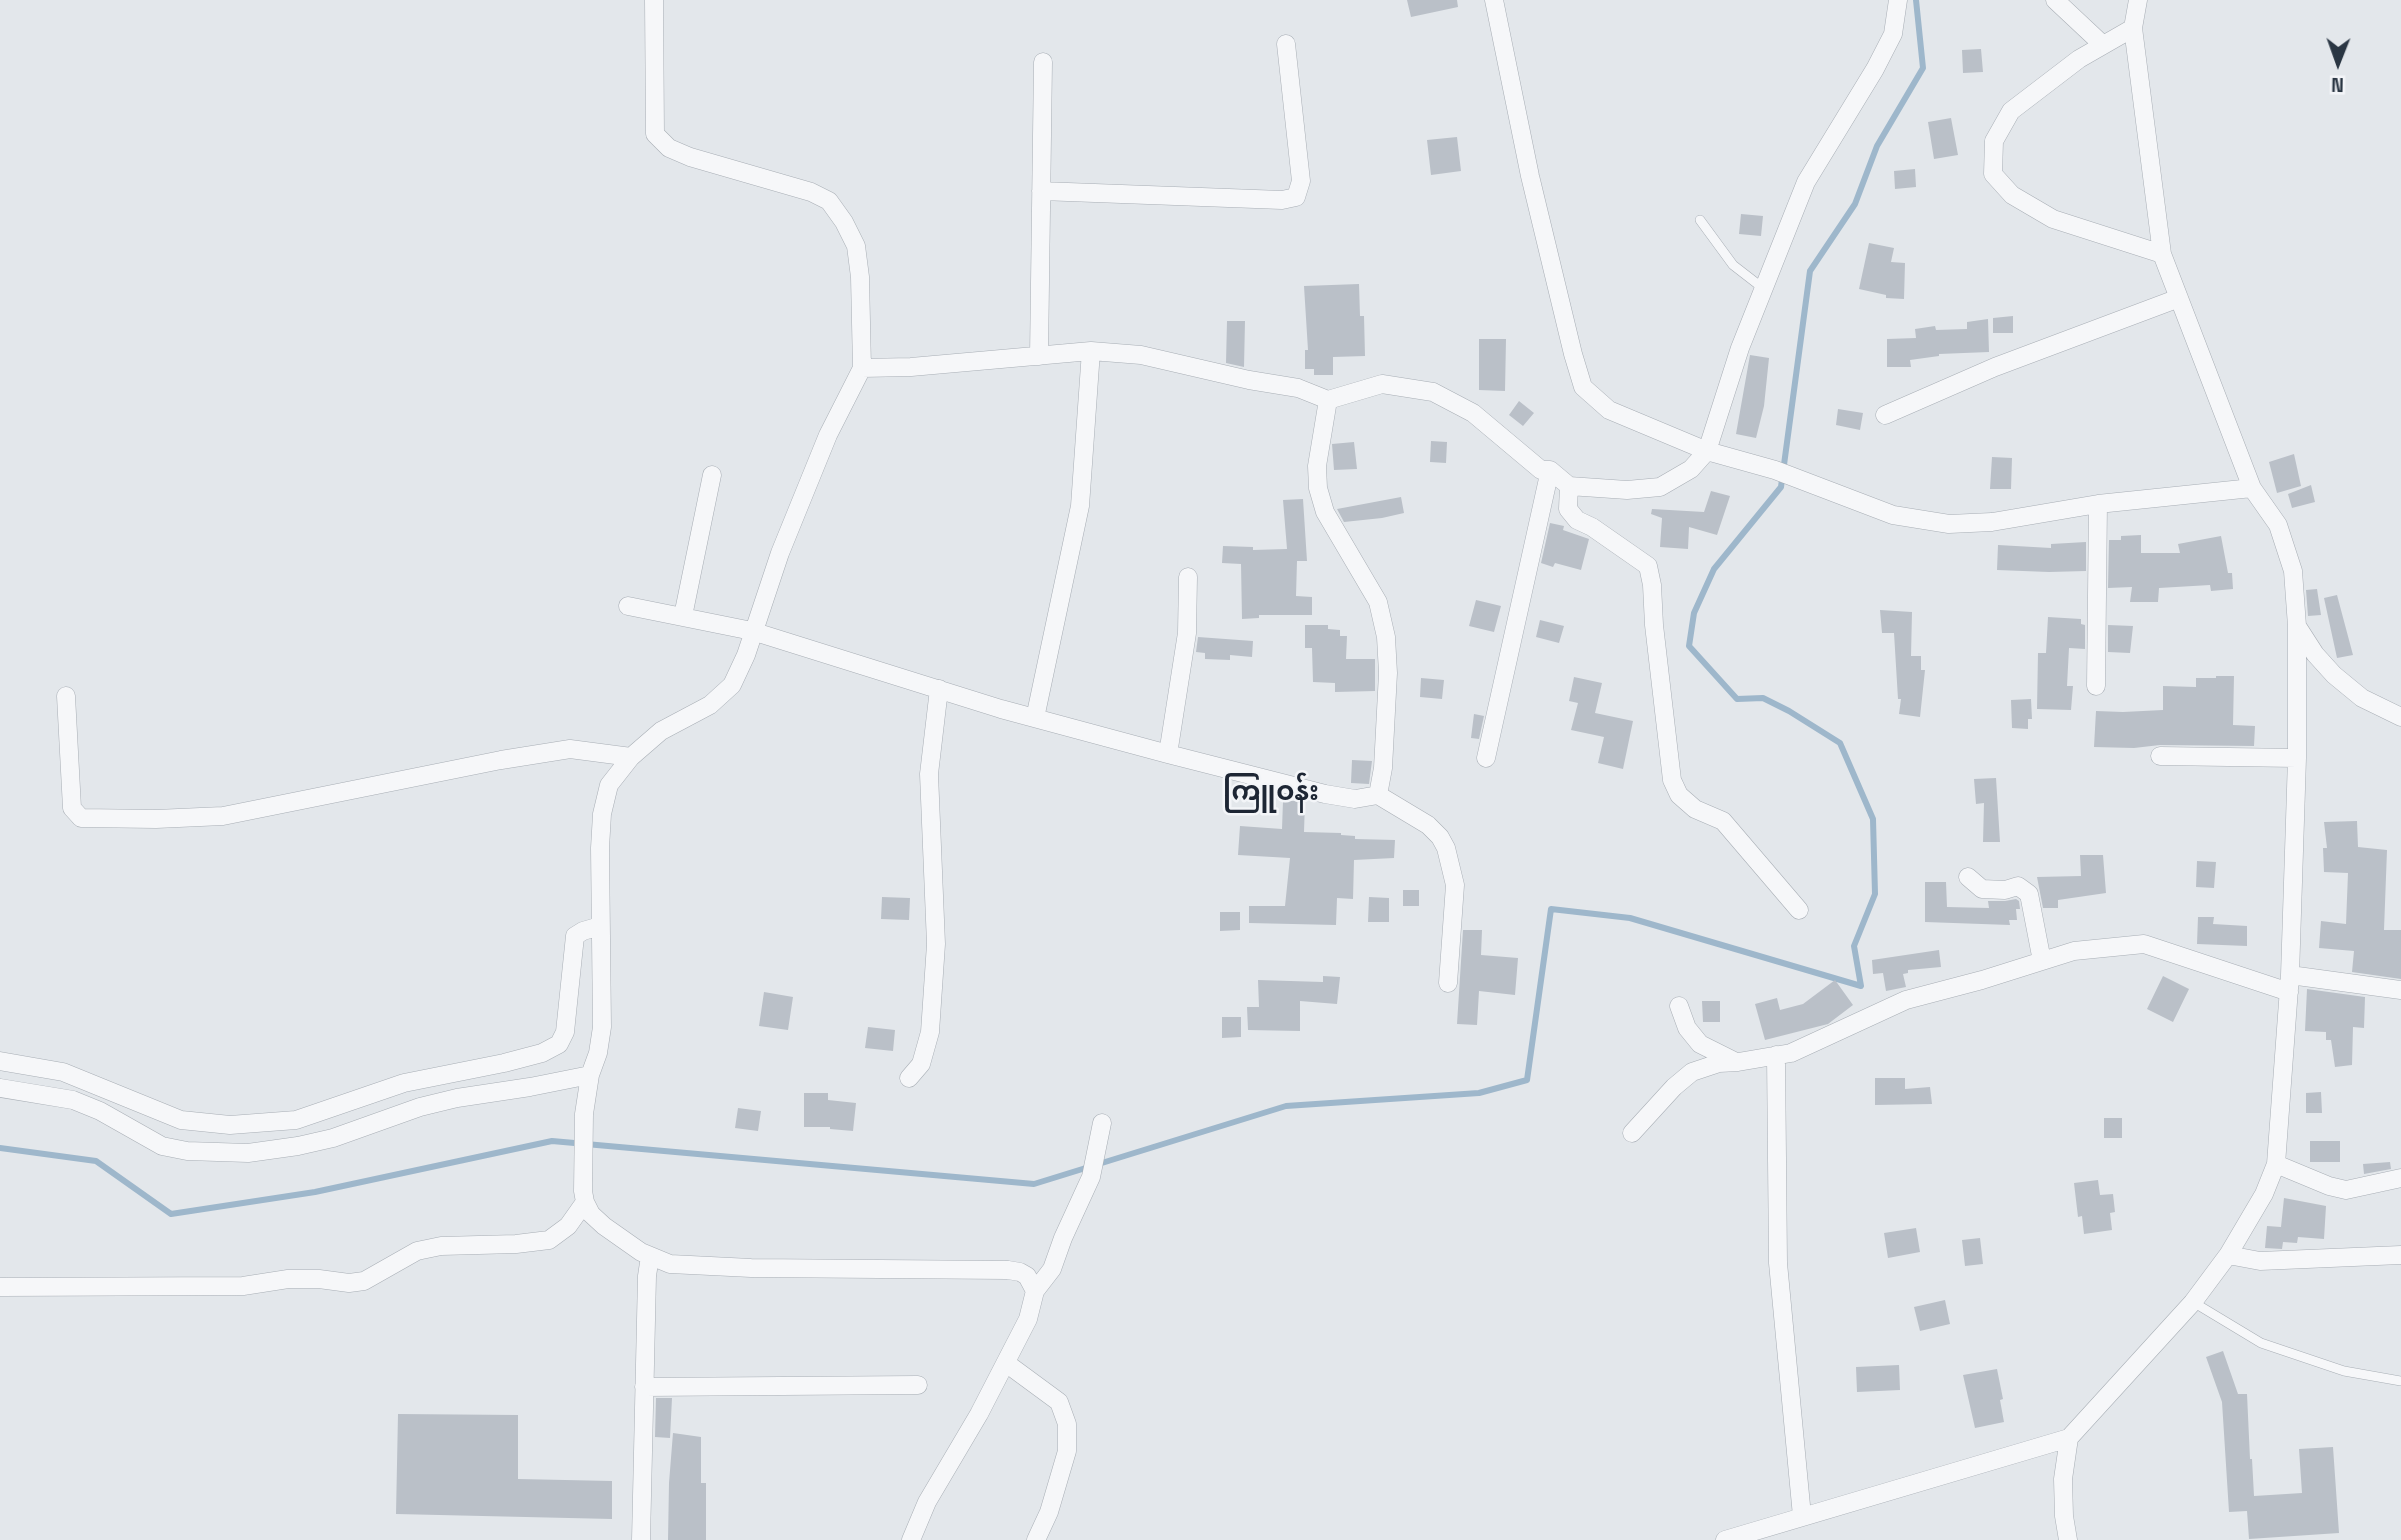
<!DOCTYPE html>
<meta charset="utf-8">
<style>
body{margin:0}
#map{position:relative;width:2401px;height:1540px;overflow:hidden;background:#e3e7eb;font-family:"Space Grotesk",sans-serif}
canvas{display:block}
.north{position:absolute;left:2303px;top:28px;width:70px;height:70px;-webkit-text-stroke:5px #f3f5f8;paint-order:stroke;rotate:181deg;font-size:19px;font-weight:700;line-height:28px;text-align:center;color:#2a3643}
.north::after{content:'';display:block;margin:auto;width:24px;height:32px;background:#2a3643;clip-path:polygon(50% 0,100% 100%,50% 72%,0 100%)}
</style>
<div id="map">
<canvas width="2401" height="1540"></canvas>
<div class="north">N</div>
</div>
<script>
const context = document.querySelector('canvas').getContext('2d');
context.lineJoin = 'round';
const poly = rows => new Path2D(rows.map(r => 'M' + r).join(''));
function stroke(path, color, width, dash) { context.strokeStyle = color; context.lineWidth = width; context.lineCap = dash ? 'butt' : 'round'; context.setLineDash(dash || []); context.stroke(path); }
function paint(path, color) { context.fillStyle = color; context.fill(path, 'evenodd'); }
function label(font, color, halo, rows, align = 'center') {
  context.font = font + ' "Space Grotesk","Noto Sans Myanmar",sans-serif'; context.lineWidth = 5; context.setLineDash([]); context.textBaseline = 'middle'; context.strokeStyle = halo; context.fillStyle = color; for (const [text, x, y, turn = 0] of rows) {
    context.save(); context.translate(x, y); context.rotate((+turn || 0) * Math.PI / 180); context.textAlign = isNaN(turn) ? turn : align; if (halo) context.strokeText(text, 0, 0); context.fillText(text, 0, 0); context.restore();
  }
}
const stream = poly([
 [0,1148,96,1161,171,1214,315,1192,552,1141,1034,1184,1286,1106,1479,1093,1527,1080,1551,909,1630,918,1861,986,1854,946,1875,894,1873,819,1840,743,1789,711,1763,698,1737,699,1689,646,1694,613,1714,569,1781,487,1810,271,1855,204,1877,146,1923,68,1916,0]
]);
const building = poly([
 [1407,0,1457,0,1458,7,1411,17],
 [1981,49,1983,72,1963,73,1962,50],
 [1951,118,1958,155,1934,159,1928,122],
 [1457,137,1461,171,1431,175,1427,140],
 [1915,169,1916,187,1895,189,1894,171],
 [1741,214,1763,216,1761,236,1739,234],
 [1869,243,1894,248,1891,262,1905,263,1904,299,1886,298,1886,295,1859,289],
 [1359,284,1360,316,1364,316,1365,356,1333,357,1333,375,1314,375,1314,369,1305,369,1305,350,1308,350,1304,286],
 [2013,316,2013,333,1993,333,1993,318],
 [1988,319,1989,352,1939,354,1939,356,1910,360,1911,367,1887,367,1887,339,1916,338,1915,329,1935,326,1936,330,1967,329,1967,322],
 [1227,321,1245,321,1244,367,1226,363],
 [1479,339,1506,339,1505,391,1479,390],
 [1750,355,1769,358,1764,406,1756,438,1736,434],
 [1519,401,1534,413,1523,426,1509,415],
 [1838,409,1863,413,1860,430,1836,425],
 [1431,441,1447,442,1446,463,1430,462],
 [1354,442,1357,469,1334,470,1332,444],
 [2294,454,2301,486,2277,493,2269,462],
 [1992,457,2012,458,2011,489,1990,489],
 [2311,485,2315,502,2292,508,2288,494],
 [1711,491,1730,496,1717,535,1689,527,1688,549,1660,547,1662,518,1651,514,1652,509,1704,512],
 [1401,497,1404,513,1382,518,1344,522,1337,509],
 [1303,499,1307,561,1297,561,1296,596,1312,597,1312,615,1259,615,1259,618,1242,619,1241,564,1222,563,1223,546,1253,547,1253,550,1287,549,1283,500],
 [1550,523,1564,526,1563,530,1589,539,1581,570,1555,563,1553,567,1541,563],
 [2141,535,2141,553,2180,553,2178,544,2221,536,2228,573,2232,573,2233,589,2211,591,2210,585,2159,588,2158,602,2130,602,2132,587,2108,588,2109,540,2121,540,2121,536],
 [2086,542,2086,571,2049,572,1997,570,1998,545,2051,548,2051,544],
 [2317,589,2321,615,2308,616,2306,590],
 [2337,595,2353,655,2337,658,2324,598],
 [1476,600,1501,606,1494,632,1469,626],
 [1880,610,1912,612,1911,656,1921,656,1921,670,1925,670,1920,717,1899,714,1901,699,1898,699,1894,633,1882,633],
 [2048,617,2081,619,2081,624,2085,625,2085,649,2069,648,2067,686,2073,686,2071,710,2037,709,2038,653,2046,653],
 [1540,620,1564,626,1559,643,1536,637],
 [1305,625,1328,625,1328,629,1340,630,1340,636,1347,636,1346,659,1375,659,1375,691,1335,692,1335,683,1313,682,1312,648,1305,648],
 [2108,625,2133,626,2130,653,2108,652],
 [1198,637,1253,641,1252,657,1230,655,1230,660,1205,659,1205,653,1196,652],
 [2216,676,2234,676,2233,725,2255,726,2254,746,2160,745,2134,748,2094,747,2096,711,2123,712,2163,710,2163,686,2196,687,2196,678,2216,678],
 [1574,677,1602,683,1595,713,1633,721,1623,769,1598,763,1604,737,1571,730,1578,703,1569,701],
 [1421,678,1444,680,1442,699,1420,697],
 [2031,699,2032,719,2028,719,2028,729,2012,728,2011,700],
 [1474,714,1484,716,1479,739,1471,738],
 [1352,760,1372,761,1369,784,1351,783],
 [1996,778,2000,842,1983,842,1984,803,1976,804,1974,779],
 [1283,801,1305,801,1304,832,1341,833,1341,835,1355,836,1355,839,1395,840,1394,858,1354,860,1353,899,1337,898,1336,925,1249,923,1249,906,1285,906,1290,858,1238,855,1240,826,1282,829],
 [2357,821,2358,847,2387,850,2384,930,2401,930,2401,979,2352,972,2354,951,2319,948,2321,921,2346,924,2348,873,2324,872,2323,848,2327,848,2324,822],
 [2080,855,2103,855,2106,893,2058,900,2058,908,2043,908,2037,877,2081,876],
 [2197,861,2216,862,2214,888,2196,887],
 [1925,882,1946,882,1947,907,1989,908,1988,901,2005,901,2016,899,2019,901,2020,909,2016,909,2017,920,2009,920,2010,925,1925,922],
 [1403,890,1419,890,1419,906,1403,906],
 [882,897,910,898,909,920,881,919],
 [1369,897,1389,898,1389,922,1368,922],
 [1220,912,1240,912,1240,930,1220,931],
 [2198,917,2214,917,2213,924,2247,926,2247,946,2197,944],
 [1463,930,1482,930,1481,955,1518,958,1515,995,1479,991,1477,1025,1457,1024],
 [1939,950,1941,967,1908,970,1908,973,1903,974,1906,987,1886,991,1883,973,1873,974,1872,960],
 [1323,976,1340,977,1337,1004,1300,1001,1300,1031,1248,1030,1247,1007,1259,1007,1258,980,1323,982],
 [2163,976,2189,989,2173,1022,2147,1009],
 [1835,980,1853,1005,1828,1024,1765,1040,1755,1004,1777,998,1780,1010,1803,1004],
 [2307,989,2365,997,2364,1028,2353,1027,2352,1065,2335,1067,2331,1040,2326,1040,2326,1032,2305,1031],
 [764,992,793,997,788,1030,759,1026],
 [1702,1001,1720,1001,1720,1022,1703,1022],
 [1222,1017,1241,1017,1241,1037,1222,1038],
 [868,1027,895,1030,893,1051,865,1048],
 [1875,1078,1905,1078,1905,1089,1930,1087,1932,1104,1875,1105],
 [2321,1092,2322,1113,2306,1113,2306,1093],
 [804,1093,828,1093,828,1100,856,1103,853,1131,830,1129,830,1127,804,1127],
 [738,1108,761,1111,758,1131,735,1128],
 [2104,1118,2122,1118,2122,1138,2104,1138],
 [2310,1141,2340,1141,2340,1162,2310,1162],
 [2390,1162,2391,1169,2364,1174,2363,1164],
 [2098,1180,2100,1195,2113,1194,2115,1212,2110,1213,2112,1230,2084,1234,2082,1216,2078,1217,2074,1183],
 [2284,1198,2326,1206,2324,1239,2298,1237,2297,1243,2283,1242,2282,1249,2265,1248,2267,1226,2281,1227],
 [1916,1228,1920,1252,1888,1258,1884,1233],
 [1980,1238,1983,1264,1965,1266,1962,1240],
 [1945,1300,1950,1324,1920,1331,1914,1307],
 [2223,1351,2238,1394,2247,1394,2250,1459,2252,1459,2254,1496,2302,1493,2299,1449,2333,1447,2339,1533,2249,1539,2247,1511,2229,1512,2222,1402,2206,1357],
 [1899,1365,1900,1390,1857,1392,1856,1367],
 [1997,1369,2003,1399,2000,1400,2004,1422,1975,1428,1963,1375],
 [656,1398,672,1398,670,1438,655,1437],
 [398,1414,518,1415,518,1479,612,1481,612,1519,396,1514],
 [673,1433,701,1437,701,1483,706,1483,706,1540,668,1540,669,1483]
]);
const service = poly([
 [1700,220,1733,265,1764,289],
 [2193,1302,2261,1343,2344,1371,2401,1381]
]);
const minor = poly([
 [654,0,655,134,669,148,690,157,811,192,829,201,844,222,856,246,860,277,862,368],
 [1494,0,1530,176,1573,354,1583,387,1609,410,1707,451,1775,470,1893,515,1949,524,1992,522,2098,504,2252,488],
 [2055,0,2103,45],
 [2133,28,2079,59,2011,111,1994,141,1993,174,2012,195,2053,219,2162,254],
 [1041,191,1282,200,1296,197,1301,181,1286,44],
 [1039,356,1043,62],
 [1885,415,1995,367,2179,298],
 [1569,486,1568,509,1577,520,1592,527,1648,566,1652,585,1654,625,1672,780,1679,795,1695,809,1723,821,1799,910],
 [628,606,752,631,1001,709,1168,754,1325,794,1355,799,1378,795,1383,768,1388,673,1386,637,1378,602,1325,512,1318,488,1317,466,1328,400],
 [683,616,712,475],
 [2297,626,2315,654,2334,675,2362,698,2401,717],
 [2096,686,2098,504],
 [66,696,72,808,81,818,156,819,223,816,501,760,570,749,631,757],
 [1035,718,1080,506,1091,351],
 [1168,754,1187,633,1188,577],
 [2160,756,2297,758],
 [1486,758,1550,470],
 [1378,795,1428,825,1440,837,1446,848,1455,885,1448,983],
 [1968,877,1982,889,2005,890,2018,886,2029,894,2042,961],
 [2290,975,2401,990],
 [1679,1006,1687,1028,1700,1044,1734,1061],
 [1776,1055,1778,1263,1802,1516],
 [0,1061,63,1072,181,1120,230,1125,296,1120,404,1083,504,1063,542,1053,559,1044,565,1032,575,936,583,931,600,926],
 [909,1078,921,1064,930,1032,936,944,929,774,939,689],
 [0,1088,73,1100,100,1111,162,1146,187,1151,248,1153,298,1146,333,1138,420,1107,457,1098,530,1087,590,1075],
 [1632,1133,1674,1087,1692,1072,1719,1063,1738,1062,1791,1053,1906,1000,1982,980,2074,951,2144,944,2289,992],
 [2276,1164,2329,1186,2346,1190,2401,1178],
 [2228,1255,2260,1261,2401,1255],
 [0,1287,243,1286,288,1279,319,1279,349,1283,364,1281,417,1251,441,1246,516,1244,549,1240,568,1226,585,1202],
 [1035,1291,1052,1269,1063,1238,1091,1177,1102,1123],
 [1006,1363,1059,1402,1067,1424,1067,1451,1049,1512,1036,1540],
 [644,1387,918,1385],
 [641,1540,647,1276,650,1256],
 [911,1540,927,1502,979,1414,1028,1319,1035,1291,1027,1276,1020,1272,1008,1270,751,1268,670,1264,641,1252,604,1226,591,1214,585,1202,583,1191,584,1114,590,1075,598,1053,602,1027,600,848,602,814,609,785,631,757,661,731,710,705,732,685,746,655,780,553,828,435,862,368,911,367,1091,351,1141,355,1249,380,1298,388,1328,400,1382,384,1433,392,1473,413,1541,470,1550,470,1569,486,1627,490,1660,487,1691,469,1707,451,1740,348,1806,182,1875,69,1893,34,1898,0],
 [1725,1540,2069,1438,2193,1302,2228,1255,2264,1194,2276,1164,2290,975,2297,758,2297,626,2293,571,2278,525,2252,488,2162,254,2133,28,2138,0],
 [2068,1540,2064,1516,2063,1479,2069,1438]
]);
const quarterNames = [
 ["ကြူဝန်း",1271,793]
];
stroke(stream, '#9eb7cb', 6);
paint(building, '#bac0c8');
stroke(service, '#a8aeb5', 10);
stroke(minor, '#a8aeb5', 19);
stroke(service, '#f6f7f9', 9);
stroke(minor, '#f6f7f9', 18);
label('bold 26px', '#1d2634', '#f3f5f8', quarterNames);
</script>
